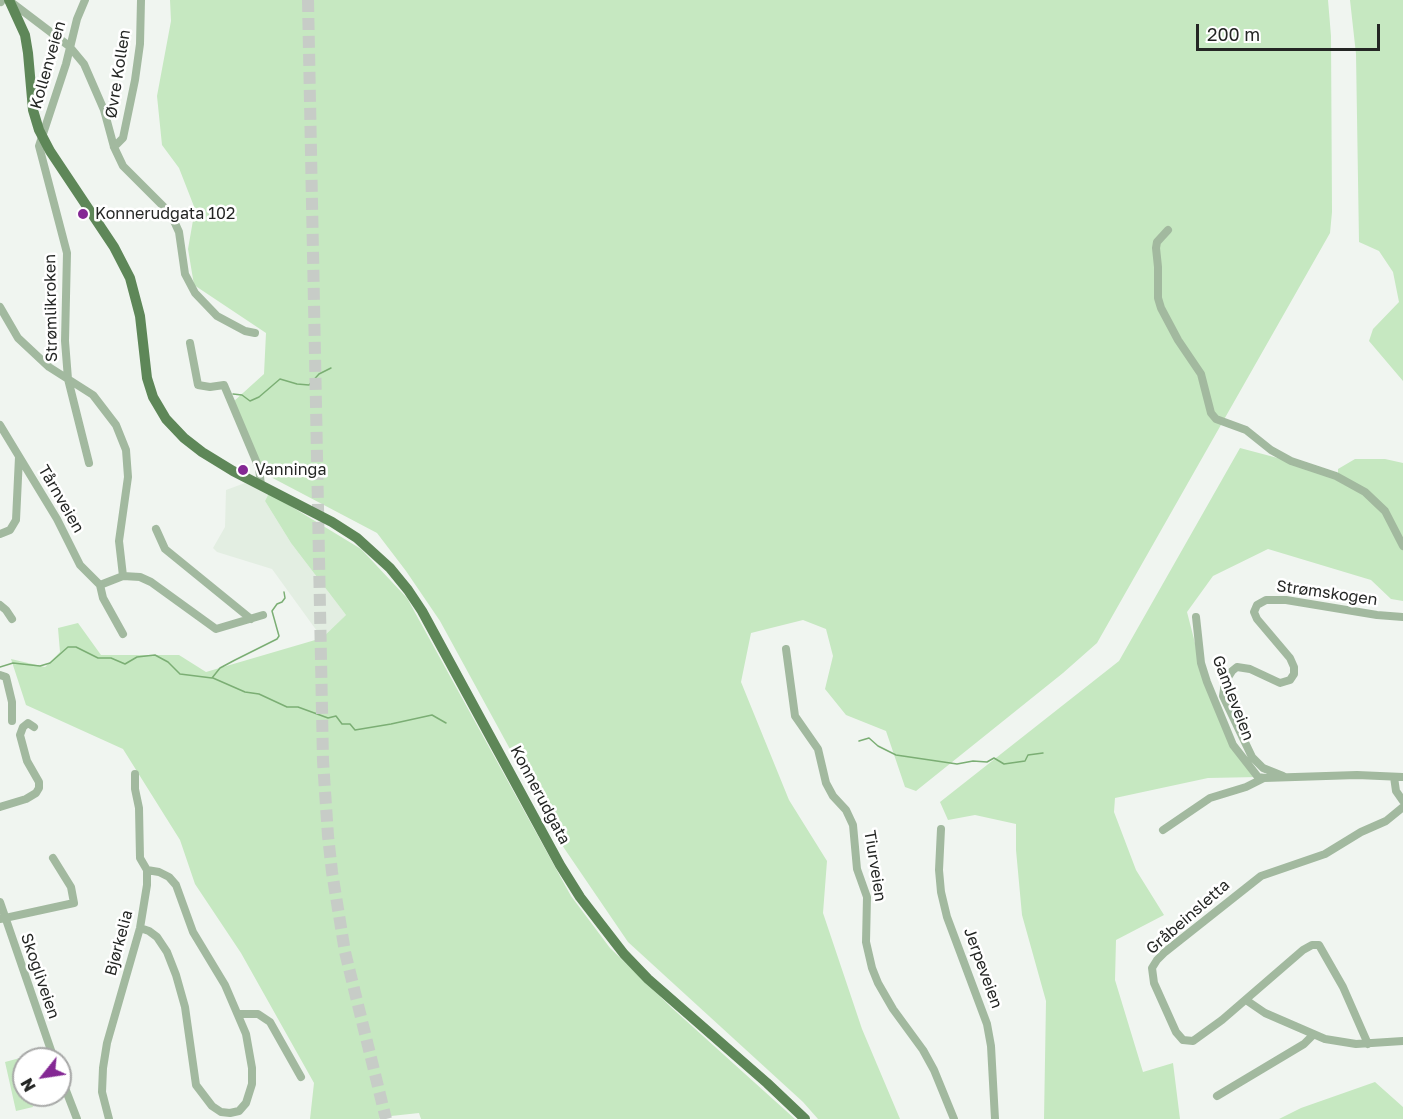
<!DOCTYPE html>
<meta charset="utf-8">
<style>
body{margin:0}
#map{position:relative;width:1403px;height:1119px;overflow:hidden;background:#f0f5f0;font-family:"Golos Text",sans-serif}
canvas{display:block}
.north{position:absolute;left:12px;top:1047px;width:60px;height:60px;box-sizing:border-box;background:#fff;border:2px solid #a7a8a7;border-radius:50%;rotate:240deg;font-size:16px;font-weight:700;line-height:24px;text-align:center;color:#242624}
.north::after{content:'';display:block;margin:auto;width:21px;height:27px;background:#842894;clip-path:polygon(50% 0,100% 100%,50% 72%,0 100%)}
.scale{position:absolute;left:1196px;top:24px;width:184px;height:27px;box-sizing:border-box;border:3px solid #242624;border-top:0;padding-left:8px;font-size:18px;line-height:21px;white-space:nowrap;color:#242624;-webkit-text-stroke:4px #fff;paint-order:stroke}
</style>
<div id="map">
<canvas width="1403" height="1119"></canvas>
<div class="north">N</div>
<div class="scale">200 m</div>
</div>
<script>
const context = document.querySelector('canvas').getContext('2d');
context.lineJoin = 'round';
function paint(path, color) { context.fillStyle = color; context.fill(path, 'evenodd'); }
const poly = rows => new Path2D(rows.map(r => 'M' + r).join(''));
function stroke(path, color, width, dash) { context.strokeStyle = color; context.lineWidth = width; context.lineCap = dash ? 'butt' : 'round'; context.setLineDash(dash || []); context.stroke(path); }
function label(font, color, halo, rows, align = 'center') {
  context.font = font + ' "Golos Text",sans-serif'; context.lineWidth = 5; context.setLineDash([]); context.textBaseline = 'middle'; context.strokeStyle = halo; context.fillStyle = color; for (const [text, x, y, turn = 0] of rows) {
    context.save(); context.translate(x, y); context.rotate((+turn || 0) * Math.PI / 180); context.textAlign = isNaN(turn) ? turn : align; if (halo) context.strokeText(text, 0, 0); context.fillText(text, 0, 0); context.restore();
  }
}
const built = poly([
 [245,483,269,493,265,501,291,543,346,615,322,638,272,569,217,552,213,548,225,527,226,490]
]);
const green = poly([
 [170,0,1328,0,1331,36,1332,212,1330,233,1097,643,1063,673,916,791,905,787,886,731,846,715,825,689,833,656,826,629,803,620,751,633,741,682,789,800,827,861,823,913,862,1029,900,1119,818,1119,803,1102,628,942,564,848,440,621,406,571,377,533,265,474,255,457,233,402,264,374,266,333,194,285,188,249,195,209,179,168,162,145,157,96,171,21],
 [1350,0,1403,0,1403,381,1369,341,1373,329,1399,302,1393,272,1379,251,1359,242,1356,54],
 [1240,448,1338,474,1338,469,1355,459,1385,459,1403,463,1403,601,1391,599,1371,580,1268,549,1213,576,1187,612,1203,674,1229,740,1258,777,1208,778,1115,798,1114,812,1136,870,1164,915,1116,940,1115,980,1143,1072,1173,1063,1180,1119,1044,1119,1046,1001,1022,915,1016,850,1016,824,975,815,948,820,940,802,1119,661],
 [269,493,361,549,407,598,571,896,610,948,673,1009,795,1119,421,1119,419,1113,382,1117,379,1119,310,1119,314,1083,241,953,195,884,180,840,123,749,26,705,11,659,45,667,60,652,58,628,78,623,101,655,179,655,206,672,322,638,346,615,291,543,265,501],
 [20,1058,24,1073,24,1095,30,1095,33,1107,16,1111,5,1062],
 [1375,1082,1403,1107,1403,1119,1279,1119,1301,1108]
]);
const stream = poly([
 [233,394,242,395,250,401,259,397,280,379,297,384,309,385,319,374,331,368],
 [0,667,13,663,40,666,50,663,68,647,76,647,98,658,111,658,125,664,137,657,155,655,168,662,180,674,212,678,220,668,235,660,277,639,279,636,272,611,277,604,282,602,285,598,284,592],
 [213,678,245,692,259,694,287,707,298,707,328,718,336,716,342,724,350,724,355,730,391,724,432,715,446,723],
 [859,741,869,738,878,746,896,755,957,764,973,761,987,762,994,758,1004,764,1025,761,1028,755,1043,753]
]);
const highwayTunnel = poly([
 [308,0,323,761,328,836,332,872,345,952,386,1119]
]);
const minor = poly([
 [85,0,77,19,66,64,39,146,67,253,65,341,68,379,89,463],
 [1,2,2,0],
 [11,2,69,46,84,64,104,110,114,147,123,166,166,209,174,221,179,232,185,274,195,293,217,316,245,331,255,333],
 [114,147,123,138,135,80,140,44,141,0],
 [1168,230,1157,242,1156,248,1158,267,1158,298,1161,308,1178,340,1201,374,1211,413,1216,419,1246,430,1271,450,1291,461,1336,476,1365,492,1385,511,1403,546],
 [0,307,18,338,49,367,93,395,116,425,126,450,128,477,119,541,123,576],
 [190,343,198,385,210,387,224,385,259,468,261,485],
 [0,425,57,519,80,565,100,585,123,576,140,577,151,582,216,629,263,615],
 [156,529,165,549,251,619],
 [0,534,10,530,16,520,19,457],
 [100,585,103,598,123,634],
 [0,605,6,610,12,619],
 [1196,617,1201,663,1207,682,1233,745,1258,777,1264,778,1357,775,1403,777],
 [786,649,795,716,818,749,826,783,833,796,846,810,853,825,857,869,867,897,866,942,872,968,878,983,893,1009,923,1050,934,1070,954,1119],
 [0,675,6,677,12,702,12,721],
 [1283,776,1263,768,1252,757,1223,696,1225,682,1232,671,1237,667,1250,669,1280,683,1290,680,1294,674,1294,667,1290,658,1257,619,1254,612,1257,605,1266,600,1286,600,1377,615,1403,617],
 [1394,777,1396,791,1403,801],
 [0,807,26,799,36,793,39,788,39,782,27,761,20,735,23,727,28,723,34,727],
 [941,829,939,870,941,892,947,917,987,1024,991,1046,995,1119],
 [1163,830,1210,798,1246,787,1264,778],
 [0,902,54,1059],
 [0,919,74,903,71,887,53,858],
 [140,928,149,931,157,937,167,952,176,975,185,1007,196,1085,212,1106,221,1112,230,1113,239,1111,246,1103,252,1084,252,1068,246,1034,225,985,193,932,176,885,169,877,159,872,147,870],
 [1246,1000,1265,1013,1325,1039,1356,1044,1403,1041],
 [238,1014,258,1014,270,1022,301,1077],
 [1368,1044,1343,987,1319,945,1312,945,1303,950,1222,1020,1193,1041,1183,1040,1176,1032,1154,983,1152,968,1157,960,1165,952,1261,876,1325,854,1361,832,1386,821,1403,807],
 [60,1075,77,1119],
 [1217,1096,1304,1044,1313,1035],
 [109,1119,102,1092,103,1068,107,1043,140,928,147,885,147,870,140,858,139,808,135,789,135,774]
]);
const major = poly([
 [9,0,25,35,28,53,33,110,39,130,50,151,114,247,130,278,140,316,147,378,153,397,166,419,184,438,202,452,233,471,332,522,357,538,390,568,408,590,422,611,560,865,580,897,600,923,624,954,648,979,767,1083,805,1119]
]);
const markers = [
 [83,214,6,"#842894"],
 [243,470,6,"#842894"]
];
const streetNames = [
 ["Kollenveien",48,65,-74],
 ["Øvre Kollen",118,74,-81],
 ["Strømlikroken",51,308,-91],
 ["Tårnveien",61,499,60],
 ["Strømskogen",1327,593,8],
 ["Gamleveien",1233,698,69],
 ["Konnerudgata",540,795,62],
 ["Tiurveien",875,866,81],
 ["Gråbeinsletta",1188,917,-41],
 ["Bjørkelia",119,943,-75],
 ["Jerpeveien",983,968,70],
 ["Skogliveien",40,976,71]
];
const poiNames = [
 ["Konnerudgata 102",95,214],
 ["Vanninga",255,470]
];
paint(built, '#e3eee2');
paint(green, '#c6e8c1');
stroke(stream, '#7bae74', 1.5);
stroke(highwayTunnel, '#c7ccc7', 12, [12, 6]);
stroke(minor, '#a2b99f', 8);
stroke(major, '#5e8758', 10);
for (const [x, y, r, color] of markers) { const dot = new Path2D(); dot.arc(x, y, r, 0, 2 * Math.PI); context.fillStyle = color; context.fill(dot); stroke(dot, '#fff', 2); }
label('16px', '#242624', '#fff', streetNames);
label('16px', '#242624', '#fff', poiNames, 'left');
</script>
